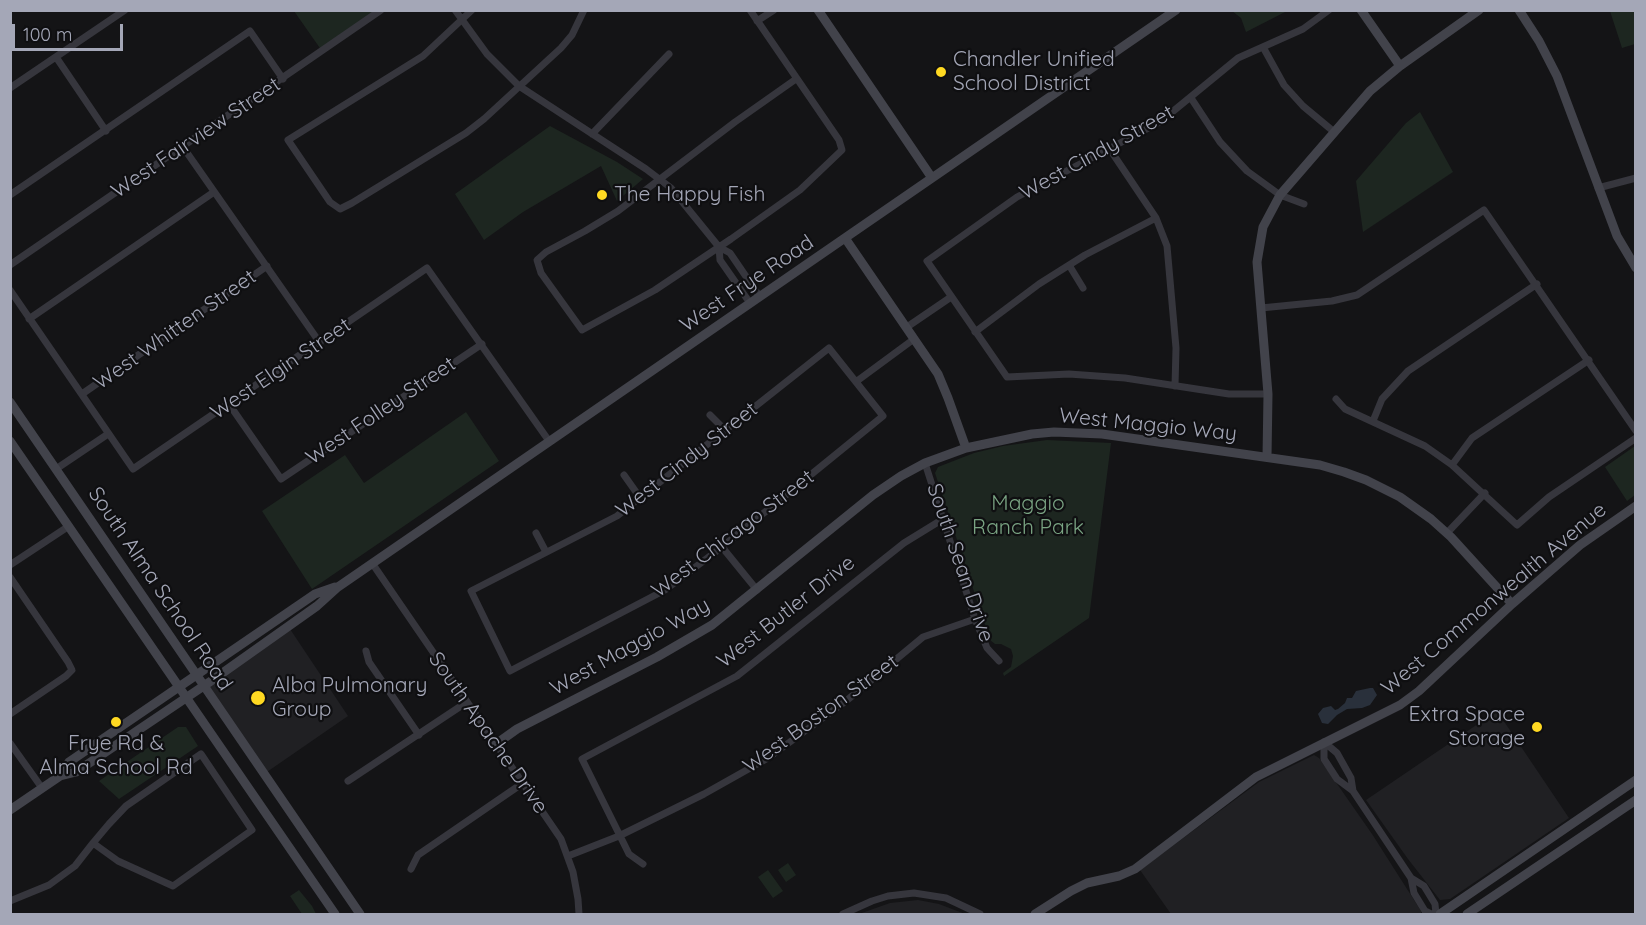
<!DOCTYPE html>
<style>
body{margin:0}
#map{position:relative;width:1646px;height:925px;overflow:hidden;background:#141416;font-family:Quicksand,sans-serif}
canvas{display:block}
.frame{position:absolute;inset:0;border:12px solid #a4a7b7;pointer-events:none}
.scale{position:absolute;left:12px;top:24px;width:111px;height:27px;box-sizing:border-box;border:3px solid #a4a7b7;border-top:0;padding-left:8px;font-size:18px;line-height:21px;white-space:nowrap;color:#a4a7b7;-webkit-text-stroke:4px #0f0f11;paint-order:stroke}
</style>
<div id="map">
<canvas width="1646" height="925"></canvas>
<div class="frame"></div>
<div class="scale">100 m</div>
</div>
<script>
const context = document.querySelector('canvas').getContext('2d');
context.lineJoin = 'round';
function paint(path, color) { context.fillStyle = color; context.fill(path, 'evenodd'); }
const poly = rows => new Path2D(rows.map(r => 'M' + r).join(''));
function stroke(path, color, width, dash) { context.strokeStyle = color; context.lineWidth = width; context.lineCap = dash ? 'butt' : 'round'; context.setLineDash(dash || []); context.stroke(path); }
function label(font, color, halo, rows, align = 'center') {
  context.font = font + ' Quicksand,sans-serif'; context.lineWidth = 4.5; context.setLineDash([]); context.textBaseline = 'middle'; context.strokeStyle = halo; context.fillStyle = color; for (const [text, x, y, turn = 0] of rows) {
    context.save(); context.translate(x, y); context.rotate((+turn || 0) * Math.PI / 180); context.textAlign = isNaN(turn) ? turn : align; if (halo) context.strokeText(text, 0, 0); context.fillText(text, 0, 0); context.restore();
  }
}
const built = poly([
 [288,626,348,716,264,774,204,685],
 [1497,711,1569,818,1450,899,1440,900,1408,859,1366,800],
 [1314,755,1319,758,1372,834,1421,911,1421,914,1171,914,1140,870,1259,782],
 [918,900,939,904,965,914,859,914,890,903]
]);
const green = poly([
 [294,11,381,11,322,51],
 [1232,11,1232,10,1287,11,1246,32,1241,18],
 [1610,11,1635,11,1635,44,1622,48],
 [1420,112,1453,172,1363,232,1356,181,1406,123],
 [550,126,617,162,643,179,617,201,601,166,523,212,484,240,455,194],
 [466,412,499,461,312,589,262,511,345,455,364,483],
 [1047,440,1111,443,1089,618,1004,676,1003,673,1011,667,1013,656,1011,649,1001,644,995,644,990,640,935,473,938,467,974,453,1003,446],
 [1635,446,1635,495,1627,501,1605,467],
 [178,727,186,727,198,746,119,799,99,781],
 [788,863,796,875,786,882,778,870],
 [768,870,783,891,773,898,758,877],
 [299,890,312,906,316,914,302,914,290,896]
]);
const water = poly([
 [1370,688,1373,688,1377,695,1370,705,1362,708,1347,709,1337,715,1328,724,1322,723,1318,714,1323,708,1331,706,1335,710,1338,709,1345,703,1347,698,1352,698,1356,691]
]);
const street = poly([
 [455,10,487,54,519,86,646,169,671,188,719,247,730,253,760,297],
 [472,10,423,56,288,140,330,202,340,209,352,203,466,133,484,119,561,48,572,35,584,10],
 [750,10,839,140,842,150,800,190,731,239,655,290,582,330,541,273,537,260,546,252,585,231,618,211,735,122,796,79],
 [757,21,774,10],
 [1263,47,1284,85,1303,106,1333,131],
 [56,57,106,131],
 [10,88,125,10],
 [1191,98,1220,142,1247,171,1280,195,1304,204],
 [592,134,669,54],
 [183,147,320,343],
 [1109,148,1156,218,1167,246,1176,348,1175,386],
 [1598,188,1636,178],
 [10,195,250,31,283,79],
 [719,247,720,260,750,303],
 [10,265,381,10],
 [1069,265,1083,288],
 [10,290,133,469,427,268,549,441],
 [1261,308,1332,301,1357,295,1484,210,1636,431],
 [29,319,214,192],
 [907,327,951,297],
 [975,332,1039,284,1085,255,1156,218],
 [829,348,883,416,722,547,665,590,510,671,471,591,617,516,829,348],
 [857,381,914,339],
 [82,394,267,266],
 [1268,394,1229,394,1125,378,1069,374,1007,377,927,261,1017,197,1160,122,1238,58,1303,29,1329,10],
 [1336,399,1345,409,1425,446,1452,465,1517,525,1549,497,1636,438],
 [229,404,281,479,482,344],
 [710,415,725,430],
 [1373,421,1382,399,1408,371,1537,284],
 [925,463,975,619,987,648,999,661],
 [1452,465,1472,438,1589,360],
 [56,469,108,434],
 [624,475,641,499],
 [536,533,546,552],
 [1447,533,1485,493],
 [722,547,757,590],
 [372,563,561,839,573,872,578,899,579,914],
 [10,565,69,526],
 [10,577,68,662,72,670,66,676,10,714],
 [366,651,369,662,419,735],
 [1324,742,1324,759,1337,779,1353,791,1411,878,1414,893,1425,911,1431,914],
 [1324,742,1337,753,1351,778,1353,791],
 [10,743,42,788],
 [348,781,467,702],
 [568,856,619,836,704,794,768,758,846,701,923,637,975,619],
 [643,864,629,854,582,759,737,676,904,543,943,519],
 [411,869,418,855,523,783],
 [1411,878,1424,886,1435,904,1436,914],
 [10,901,49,885,75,866,93,843,109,824,126,806,201,754,252,830,173,886,118,861,93,843],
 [843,914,872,901,888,896,914,893,946,898,980,914]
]);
const secondary = poly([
 [818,10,932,178],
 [1361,10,1400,66],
 [1519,10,1539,41,1557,76,1617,236,1636,268],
 [845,238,938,374,948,398,966,448],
 [10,402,360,914],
 [10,441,335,914],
 [1267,457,1268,394,1257,262,1263,227,1280,195,1370,91,1400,66,1479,10],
 [496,744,517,729,657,657,712,625,873,495,901,476,925,463,966,448,1032,434,1054,432,1102,434,1320,465,1344,472,1366,480,1400,497,1431,519,1451,537,1512,604],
 [60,776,76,772,214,679,317,606,338,587,1176,10],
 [10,810,60,776,69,762,315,594,335,587],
 [1035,914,1071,891,1087,883,1119,876,1135,869,1256,777,1400,705,1419,691,1512,604,1580,545,1636,506],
 [1440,914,1636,780],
 [1467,914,1636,800]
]);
const markers = [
 [941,72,6,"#ffd922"],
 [602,195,6,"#ffd922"],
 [258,698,8,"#ffd922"],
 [116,722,6,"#ffd922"],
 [1537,727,6,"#ffd922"]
];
const poiNames = [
 ["Chandler Unified",953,60],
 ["School District",953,84],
 ["The Happy Fish",614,195],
 ["Alba Pulmonary",272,686],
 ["Group",272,710],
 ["Extra Space",1525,715,"right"],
 ["Storage",1525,739,"right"],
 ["Frye Rd &",116,744,"center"],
 ["Alma School Rd",116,768,"center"]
];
const streetNames = [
 ["West Fairview Street",196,138,-34],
 ["West Cindy Street",1097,153,-29],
 ["West Frye Road",747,284,-34],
 ["West Whitten Street",175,330,-35],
 ["West Elgin Street",281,369,-34],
 ["West Folley Street",381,411,-34],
 ["West Maggio Way",1148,425,6],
 ["West Cindy Street",687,460,-38],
 ["West Chicago Street",733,534,-37],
 ["South Sean Drive",960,563,71],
 ["South Alma School Road",160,589,56],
 ["West Commonwealth Avenue",1494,599,-40],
 ["West Butler Drive",786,612,-38],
 ["West Maggio Way",630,647,-29],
 ["West Boston Street",821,714,-36],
 ["South Apache Drive",488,733,55]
];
const parkNames = [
 ["Maggio",1028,504],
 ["Ranch Park",1028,528]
];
paint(built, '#202023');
paint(green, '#1d2620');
paint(water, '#29303b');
stroke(street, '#36363d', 7);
stroke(secondary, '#42434b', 9);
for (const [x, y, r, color] of markers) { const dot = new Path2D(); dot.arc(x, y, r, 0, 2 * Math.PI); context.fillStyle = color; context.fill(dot); stroke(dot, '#0f0f11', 2); }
label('21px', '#a4a7b7', '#0f0f11', poiNames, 'left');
label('21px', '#a4a7b7', '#0f0f11', streetNames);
label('21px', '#7aa483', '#0f0f11', parkNames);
</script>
